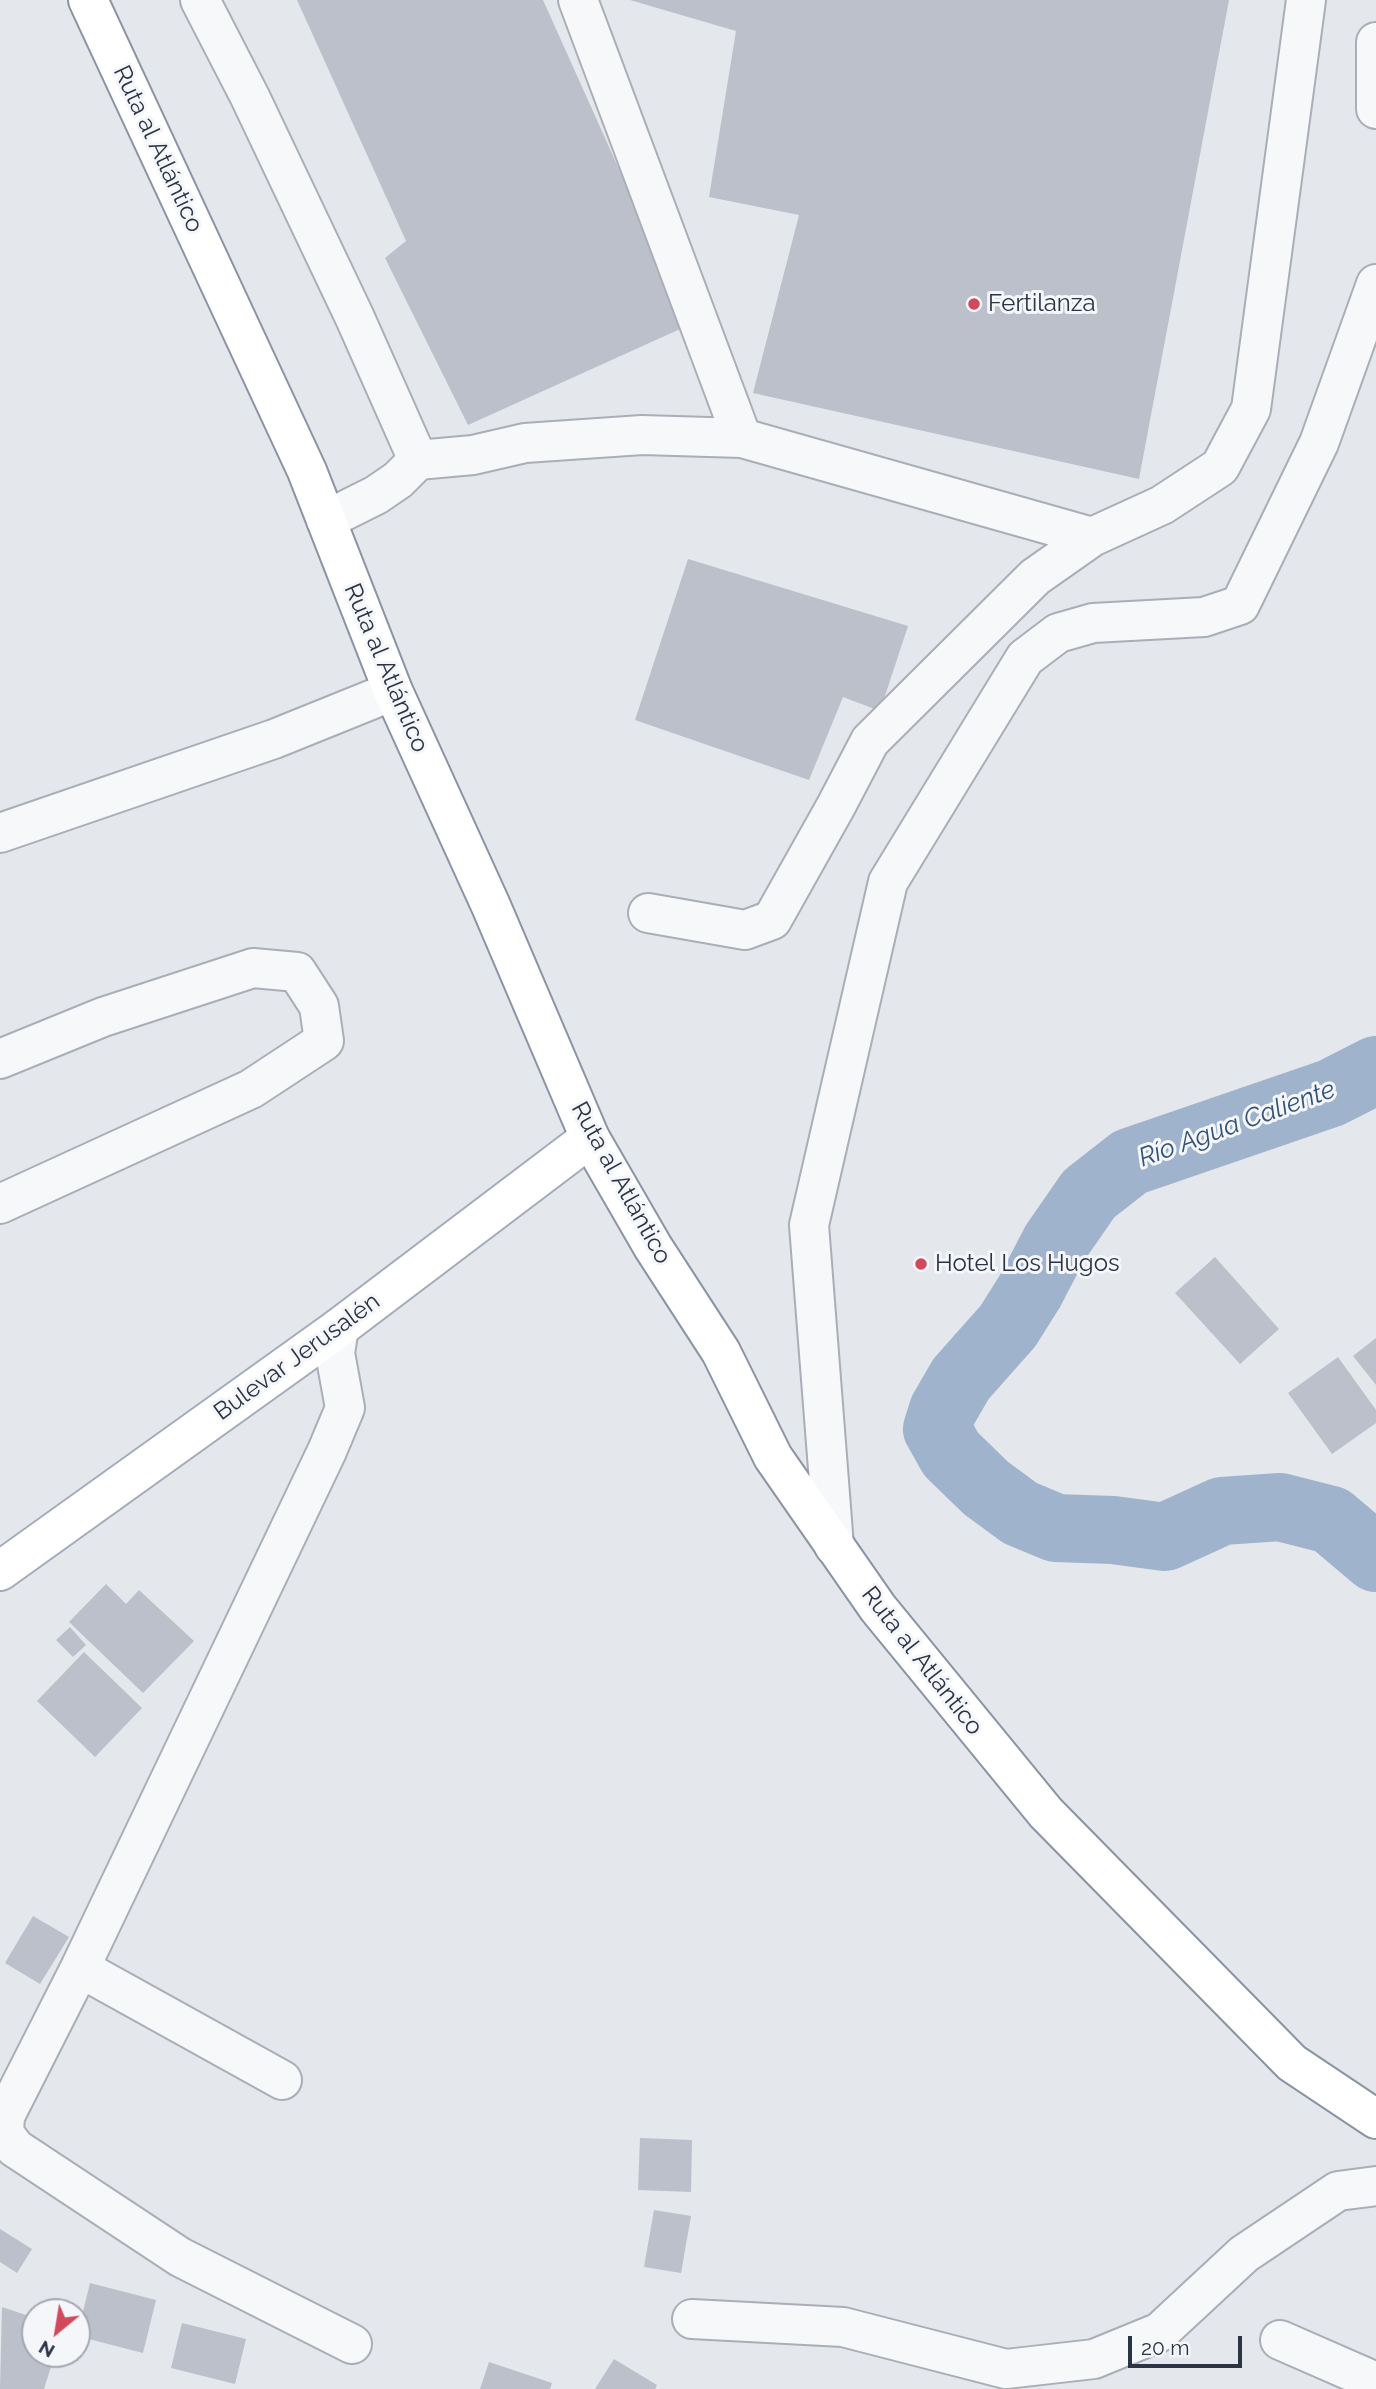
<!DOCTYPE html>
<meta charset="utf-8">
<style>
body{margin:0}
#map{position:relative;width:1376px;height:2389px;overflow:hidden;background:#e4e7ec;font-family:Raleway,sans-serif}
canvas{display:block}
.north{position:absolute;left:21px;top:2298px;width:70px;height:70px;box-sizing:border-box;background:#f4f6f9;border:2px solid #a4a8b1;border-radius:50%;rotate:210deg;font-size:19px;font-weight:700;line-height:28px;text-align:center;color:#2b3445}
.north::after{content:'';display:block;margin:auto;width:24px;height:32px;background:#d1495b;clip-path:polygon(50% 0,100% 100%,50% 72%,0 100%)}
.scale{position:absolute;left:1128px;top:2336px;width:114px;height:32px;box-sizing:border-box;border:4px solid #2b3445;border-top:0;padding-left:9px;font-size:21px;line-height:24px;white-space:nowrap;color:#2b3445;-webkit-text-stroke:5px #f4f6f9;paint-order:stroke}
</style>
<div id="map">
<canvas width="1376" height="2389"></canvas>
<div class="north">N</div>
<div class="scale">20 m</div>
</div>
<script>
const context = document.querySelector('canvas').getContext('2d');
context.lineJoin = 'round';
const poly = rows => new Path2D(rows.map(r => 'M' + r).join(''));
function stroke(path, color, width, dash) { context.strokeStyle = color; context.lineWidth = width; context.lineCap = dash ? 'butt' : 'round'; context.setLineDash(dash || []); context.stroke(path); }
function paint(path, color) { context.fillStyle = color; context.fill(path, 'evenodd'); }
function label(font, color, halo, rows, align = 'center') {
  context.font = font + ' Raleway,sans-serif'; context.lineWidth = 6; context.setLineDash([]); context.textBaseline = 'middle'; context.strokeStyle = halo; context.fillStyle = color; for (const [text, x, y, turn = 0] of rows) {
    context.save(); context.translate(x, y); context.rotate((+turn || 0) * Math.PI / 180); context.textAlign = isNaN(turn) ? turn : align; if (halo) context.strokeText(text, 0, 0); context.fillText(text, 0, 0); context.restore();
  }
}
const river = poly([
 [1376,1070,1331,1093,1130,1162,1089,1194,1055,1243,1030,1291,1008,1326,961,1379,943,1410,937,1429,951,1454,986,1488,1020,1513,1056,1528,1113,1530,1165,1537,1222,1511,1280,1507,1331,1520,1376,1558]
]);
const building = poly([
 [297,0,543,0,689,325,468,425,385,258,406,241],
 [630,0,1229,0,1139,479,753,393,799,215,709,197,736,31],
 [688,559,908,626,880,711,843,697,809,780,635,720],
 [1215,1257,1279,1329,1240,1364,1175,1293],
 [1376,1338,1376,1385,1353,1356],
 [1338,1357,1376,1410,1376,1423,1332,1454,1288,1393],
 [106,1584,126,1604,139,1590,194,1641,143,1693,69,1622],
 [70,1627,86,1645,73,1657,56,1640],
 [84,1652,142,1708,95,1757,37,1701],
 [33,1916,69,1937,40,1984,5,1963],
 [640,2138,692,2140,691,2192,638,2190],
 [654,2210,691,2216,681,2273,644,2267],
 [0,2229,32,2249,17,2273,0,2262],
 [90,2283,156,2300,143,2353,77,2336],
 [2,2307,35,2318,35,2354,55,2354,44,2389,0,2389],
 [182,2323,246,2339,235,2384,171,2368],
 [614,2359,657,2385,655,2389,595,2389],
 [489,2362,552,2383,550,2389,480,2389]
]);
const minor = poly([
 [200,0,250,97,355,318,418,460,398,480,376,495,326,520],
 [578,0,742,438],
 [1376,42,1376,109],
 [418,460,473,455,525,443,642,435,742,438,1092,537,1162,505,1220,467,1251,409,1306,0],
 [0,833,274,739,393,691],
 [648,913,745,930,772,920,836,806,870,741,1035,577,1092,537],
 [0,1059,103,1017,253,968,297,972,319,1006,324,1041,251,1089,0,1204],
 [339,1328,335,1353,345,1408,327,1451,80,1968,5,2116,4,2133,15,2148,180,2257,352,2344],
 [834,1546,809,1225,888,882,1025,658,1058,633,1093,623,1204,617,1240,605,1319,443,1376,284],
 [80,1968,282,2080],
 [692,2319,843,2327,1006,2369,1094,2359,1160,2332,1244,2254,1338,2191,1376,2186],
 [1280,2340,1376,2382]
]);
const major = poly([
 [0,1571,339,1328,590,1138]
]);
const highway = poly([
 [88,0,307,471,393,691,491,906,590,1138,653,1247,721,1352,773,1457,878,1608,1046,1813,1292,2063,1376,2119]
]);
const markers = [
 [974,304,7,"#d1495b"],
 [921,1264,7,"#d1495b"]
];
const streetNames = [
 ["Ruta al Atlántico",158,149,65],
 ["Ruta al Atlántico",386,668,67],
 ["Ruta al Atlántico",621,1183,61],
 ["Bulevar Jerusalén",297,1357,-36],
 ["Ruta al Atlántico",922,1661,52]
];
const poiNames = [
 ["Fertilanza",988,304],
 ["Hotel Los Hugos",935,1264]
];
const waterNames = [
 ["Río Agua Caliente",1237,1124,-20]
];
stroke(river, '#9fb4cc', 68);
paint(building, '#bbc0ca');
stroke(minor, '#a9aeb7', 42);
stroke(major, '#a3abb8', 42);
stroke(highway, '#8b94a3', 42);
stroke(minor, '#f7f8fa', 38);
stroke(major, '#fff', 38);
stroke(highway, '#fff', 38);
for (const [x, y, r, color] of markers) { const dot = new Path2D(); dot.arc(x, y, r, 0, 2 * Math.PI); context.fillStyle = color; context.fill(dot); stroke(dot, '#f4f6f9', 2.5); }
label('24px', '#2b3445', '#f4f6f9', streetNames);
label('24px', '#2b3445', '#f4f6f9', poiNames, 'left');
label('italic 26px', '#34527a', '#f4f6f9', waterNames);
</script>
